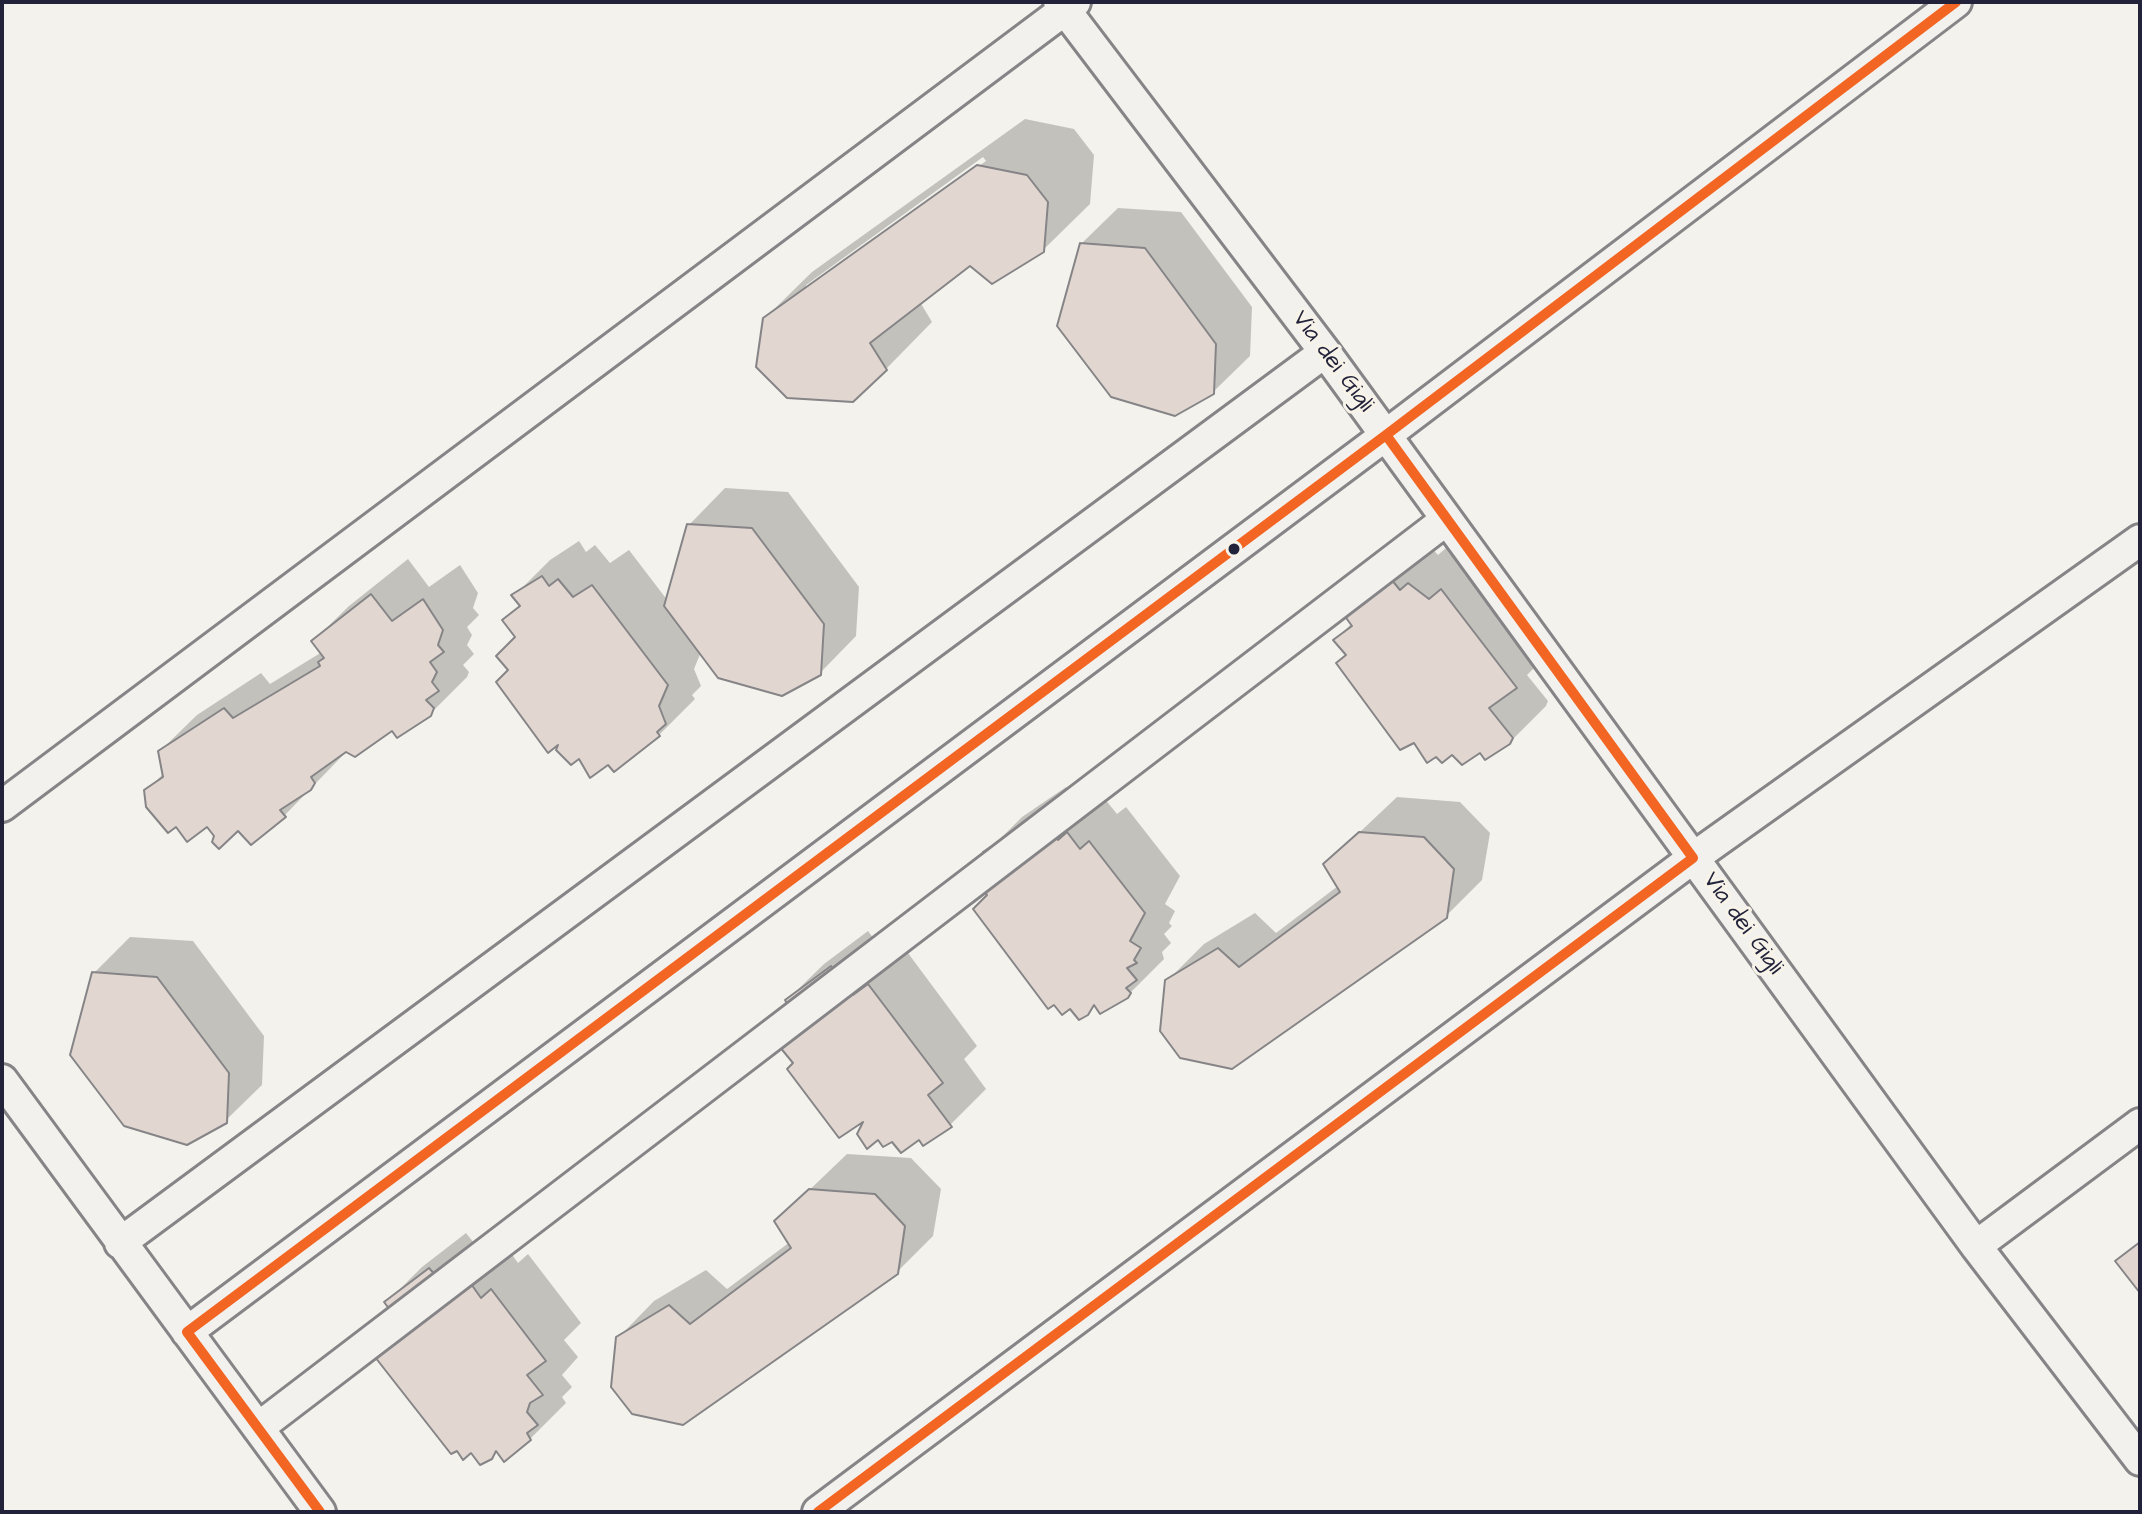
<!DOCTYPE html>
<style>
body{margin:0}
#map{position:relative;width:2142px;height:1514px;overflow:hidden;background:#f4f2ec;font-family:"Architects Daughter",sans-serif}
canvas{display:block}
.frame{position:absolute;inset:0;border:4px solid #22223b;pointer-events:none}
</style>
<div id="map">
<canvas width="2142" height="1514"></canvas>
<div class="frame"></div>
</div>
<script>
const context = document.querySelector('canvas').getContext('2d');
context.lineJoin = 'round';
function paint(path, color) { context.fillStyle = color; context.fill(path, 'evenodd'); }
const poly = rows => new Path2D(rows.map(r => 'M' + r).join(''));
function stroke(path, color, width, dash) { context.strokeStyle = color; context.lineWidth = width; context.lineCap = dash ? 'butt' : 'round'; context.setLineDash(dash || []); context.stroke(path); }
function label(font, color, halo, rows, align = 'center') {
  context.font = font + ' "Architects Daughter",sans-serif'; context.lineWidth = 6; context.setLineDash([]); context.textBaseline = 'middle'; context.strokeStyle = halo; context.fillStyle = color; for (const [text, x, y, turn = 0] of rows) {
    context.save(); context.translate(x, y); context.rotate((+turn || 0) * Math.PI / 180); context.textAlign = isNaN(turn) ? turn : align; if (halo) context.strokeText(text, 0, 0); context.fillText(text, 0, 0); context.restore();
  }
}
const shadow = poly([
 [1025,119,1074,129,1094,155,1090,204,1043,250,970,263,920,302,932,322,886,369,764,319,812,272],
 [983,157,986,161,806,290,806,285],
 [1118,208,1181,212,1252,307,1250,356,1213,392,1081,244],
 [725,488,788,492,859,587,856,636,820,673,701,652,694,669,701,686,692,695,695,699,659,735,608,762,579,756,511,670,517,637,504,620,521,604,514,596,550,560,579,541,586,552,595,545,610,563,629,550,668,601,689,525],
 [1428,544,1438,555,1446,548,1466,564,1552,650,1527,675,1548,701,1546,706,1509,743,1437,754,1335,640,1352,623,1347,615],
 [408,559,429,587,460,565,478,593,473,608,479,615,467,627,472,635,467,645,474,654,463,665,469,672,467,677,430,714,392,728,348,750,284,816,216,836,207,825,146,791,164,773,160,751,197,715,261,673,270,684,322,652,313,641,349,606],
 [1066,787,1073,794,1104,798,1117,814,1126,807,1180,876,1165,904,1175,911,1169,923,1172,926,1164,934,1171,943,1162,952,1164,959,1127,996,1096,1004,1087,1013,1070,1006,989,895,986,853,1022,817],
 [1397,797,1460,802,1490,833,1482,880,1446,916,1231,1067,1167,981,1204,944,1255,913,1276,933,1338,886,1326,864],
 [868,931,890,961,905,949,977,1046,964,1059,986,1089,950,1125,919,1138,868,1116,796,1063,791,1007,787,1000,824,964],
 [130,937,193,941,264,1036,262,1085,225,1121,94,973],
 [847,1154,911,1158,941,1189,933,1236,896,1273,682,1423,618,1338,654,1301,706,1270,727,1289,790,1242,777,1221],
 [466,1233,474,1243,483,1235,497,1253,506,1246,518,1263,528,1254,581,1323,564,1340,578,1357,562,1375,572,1387,562,1397,566,1403,530,1439,497,1450,490,1457,386,1303,422,1267]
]);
const building = poly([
 [977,165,1027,175,1048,202,1044,252,992,284,970,266,870,343,887,370,853,402,787,398,756,367,763,318,977,165],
 [1080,243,1145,248,1216,344,1214,394,1175,416,1111,397,1057,326,1080,243],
 [687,524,752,528,824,624,821,675,782,696,718,678,664,606,687,524],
 [542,576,549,586,558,579,573,597,592,585,668,685,659,706,666,724,657,732,660,736,614,772,608,765,590,778,579,759,571,765,556,750,558,745,548,753,496,682,508,670,496,656,515,637,502,620,520,606,511,595,542,576],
 [1391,579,1400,590,1408,583,1429,599,1441,589,1517,688,1489,708,1513,738,1510,744,1485,760,1480,753,1462,765,1452,755,1442,763,1436,757,1427,763,1414,743,1400,750,1336,663,1346,655,1333,640,1352,626,1344,615,1391,579],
 [371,594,392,621,423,599,443,630,438,645,444,652,430,662,437,672,432,682,439,691,426,700,434,708,431,716,397,738,392,731,355,757,346,752,311,777,315,783,311,790,280,810,286,817,251,845,238,831,219,849,212,842,214,836,207,827,187,842,176,827,168,833,146,807,144,790,163,777,158,751,224,708,233,718,320,666,318,662,324,658,311,641,371,594],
 [1029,822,1047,823,1058,840,1067,832,1080,849,1089,841,1145,913,1130,941,1141,948,1134,960,1137,963,1127,968,1137,980,1126,988,1131,993,1128,998,1100,1014,1094,1005,1088,1015,1079,1020,1070,1009,1062,1015,1054,1005,1048,1009,973,909,987,895,970,877,990,864,983,852,1029,822],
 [1359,832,1424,837,1454,869,1447,918,1232,1069,1180,1058,1160,1031,1165,980,1218,948,1239,967,1340,892,1323,864,1359,832],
 [831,966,853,995,868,984,943,1083,928,1095,952,1127,923,1146,919,1140,901,1153,892,1142,883,1147,878,1140,867,1149,857,1134,863,1122,839,1138,787,1069,793,1063,779,1046,790,1009,785,1000,831,966],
 [92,972,157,977,229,1073,227,1123,187,1145,124,1126,70,1055,92,972],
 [809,1189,875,1194,905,1226,898,1274,683,1425,632,1414,611,1387,616,1337,669,1305,690,1324,791,1248,774,1221,809,1189],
 [2140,1242,2140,1293,2115,1261,2140,1242],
 [429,1268,437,1277,469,1281,481,1298,491,1289,546,1361,527,1375,543,1395,530,1403,527,1412,538,1425,527,1433,531,1440,504,1462,496,1451,492,1459,480,1465,471,1453,463,1460,457,1451,451,1454,375,1357,390,1310,384,1302,429,1268]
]);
const minor = poly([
 [1059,2,1325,352,1976,1246,2140,1460],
 [2,806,1075,2],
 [2,1080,320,1512],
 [120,1243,1325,352],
 [1976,1246,2140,1124],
 [187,1332,1386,435,1956,2],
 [258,1428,1446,520],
 [818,1512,1693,858,2140,540]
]);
const bus1 = poly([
 [320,1512,187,1332,1386,435,1956,2],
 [818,1512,1693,858,1386,435]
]);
const markers = [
 [1234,549,7,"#22223b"]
];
const streetNames = [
 ["Via dei Gigli",1332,362,53],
 ["Via dei Gigli",1742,924,54]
];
paint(shadow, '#0003');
paint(building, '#e2d6d1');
stroke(building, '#858486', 2);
stroke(minor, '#858486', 36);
stroke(minor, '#f2f1ed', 30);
stroke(bus1, '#f26522', 10);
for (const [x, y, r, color] of markers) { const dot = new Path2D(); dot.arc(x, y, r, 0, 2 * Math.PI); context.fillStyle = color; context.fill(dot); stroke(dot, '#f7f3e8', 3); }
label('24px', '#22223b', '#f7f3e8', streetNames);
</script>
